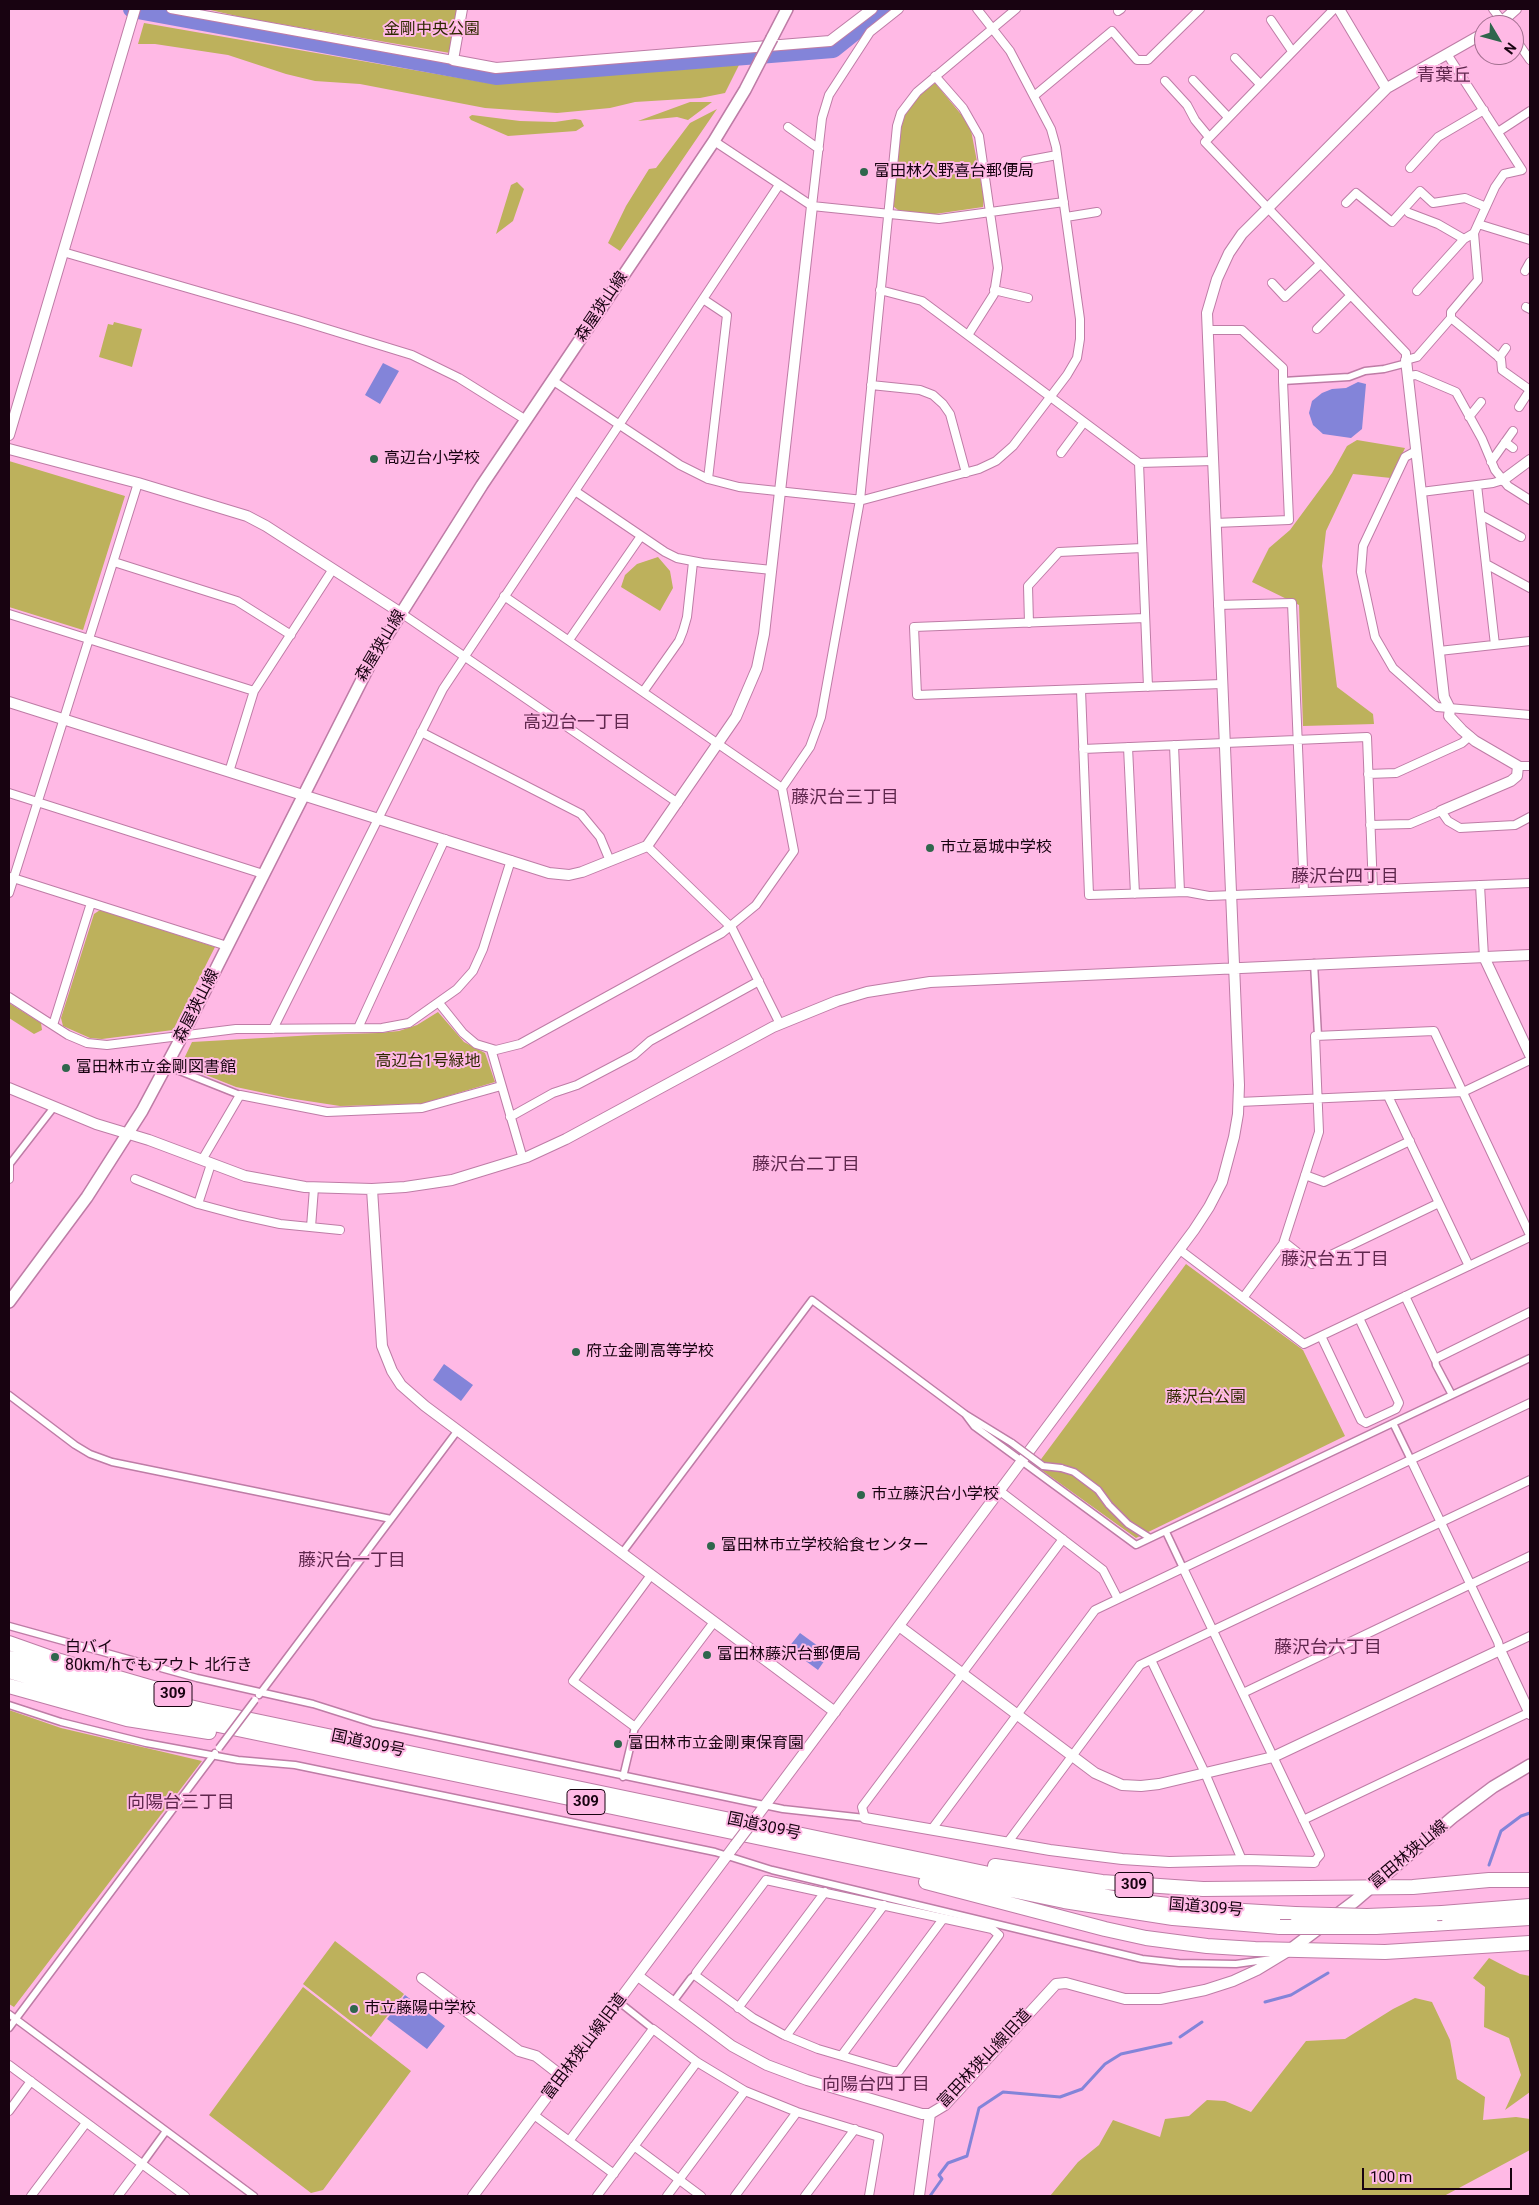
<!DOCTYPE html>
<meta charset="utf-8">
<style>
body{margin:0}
#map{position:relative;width:1539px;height:2205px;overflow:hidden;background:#ffb9e5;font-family:Roboto,sans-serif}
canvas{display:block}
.frame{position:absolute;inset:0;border:10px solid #180311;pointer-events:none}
.north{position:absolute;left:1474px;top:15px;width:50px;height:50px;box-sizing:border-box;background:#ffb9e5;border:1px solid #a37090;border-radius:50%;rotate:127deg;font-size:14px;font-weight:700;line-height:20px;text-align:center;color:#180311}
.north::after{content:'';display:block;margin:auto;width:18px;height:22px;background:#2f664c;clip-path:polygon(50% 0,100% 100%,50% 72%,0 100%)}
.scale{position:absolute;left:1362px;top:2168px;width:150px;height:22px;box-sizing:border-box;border:2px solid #180311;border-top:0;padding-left:6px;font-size:15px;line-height:18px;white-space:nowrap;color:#180311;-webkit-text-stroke:4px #ffb9e5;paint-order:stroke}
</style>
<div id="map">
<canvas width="1539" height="2205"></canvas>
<div class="frame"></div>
<div class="north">N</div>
<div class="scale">100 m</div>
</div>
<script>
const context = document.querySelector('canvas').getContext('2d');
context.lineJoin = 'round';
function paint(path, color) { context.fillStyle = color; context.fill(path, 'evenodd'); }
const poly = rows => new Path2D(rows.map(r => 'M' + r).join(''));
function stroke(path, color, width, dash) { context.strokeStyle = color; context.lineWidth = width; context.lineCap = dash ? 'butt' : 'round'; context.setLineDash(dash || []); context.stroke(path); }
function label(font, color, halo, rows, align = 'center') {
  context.font = font + ' Roboto,"Noto Sans JP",sans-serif'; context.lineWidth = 4; context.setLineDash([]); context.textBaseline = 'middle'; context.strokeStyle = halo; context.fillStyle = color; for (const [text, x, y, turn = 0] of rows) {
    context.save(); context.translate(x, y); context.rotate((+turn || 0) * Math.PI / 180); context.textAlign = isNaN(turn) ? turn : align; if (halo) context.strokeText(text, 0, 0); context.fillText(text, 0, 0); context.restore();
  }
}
const green = poly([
 [206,9,457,9,450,53,245,18],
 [144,23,494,84,739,65,725,93,700,98,635,102,610,108,557,113,485,108,360,84,315,81,286,74,228,55,155,44,138,44],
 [935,83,970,125,984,198,983,207,928,215,898,210,893,206,901,128,906,111,915,99],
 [690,102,712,102,688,120,677,117,638,121],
 [717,109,620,251,608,243,626,206,649,169,656,168,690,123],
 [472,115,520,121,555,122,575,119,581,120,584,126,576,131,508,136,471,120,469,117],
 [517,182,524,189,513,221,496,234,511,185],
 [114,322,142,329,132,367,99,357,108,324,113,325],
 [1357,440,1405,448,1391,478,1353,474,1326,531,1322,566,1337,687,1373,714,1374,724,1303,726,1299,605,1252,582,1269,548,1290,530,1332,473,1347,446],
 [9,461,125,496,83,630,9,607],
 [658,557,670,571,673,588,660,611,621,587,625,575,637,564],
 [100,910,215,947,173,1030,102,1039,90,1038,63,1026,61,1018,94,914],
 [9,1003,41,1023,42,1030,34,1034,9,1018],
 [438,1012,464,1042,485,1053,495,1082,421,1104,340,1106,288,1098,236,1087,181,1065,192,1042,315,1035,378,1033,399,1031,417,1025],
 [1186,1264,1303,1350,1345,1436,1136,1538,1036,1466],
 [9,1710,61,1728,202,1761,14,2007,9,2004],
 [335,1941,404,1994,371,2037,303,1984],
 [1489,1958,1520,1974,1530,1976,1530,2092,1505,2110,1521,2075,1509,2038,1484,2027,1485,1987,1473,1978],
 [303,1987,411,2071,323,2190,311,2193,209,2115],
 [1415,1998,1432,2002,1450,2040,1457,2079,1485,2097,1483,2120,1516,2117,1530,2119,1530,2150,1444,2196,1050,2196,1078,2162,1099,2145,1113,2120,1160,2137,1165,2119,1189,2116,1207,2100,1225,2101,1251,2112,1306,2041,1345,2039,1393,2009]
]);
const water = poly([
 [383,363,399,371,380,404,365,395],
 [1358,382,1366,384,1362,429,1351,438,1323,434,1313,425,1309,413,1312,401,1322,393,1332,389,1346,388],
 [444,1364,473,1385,461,1401,433,1380],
 [800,1633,829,1654,818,1670,788,1648],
 [405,1995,445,2026,427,2049,387,2019]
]);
const stream = poly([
 [1489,1865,1501,1831,1521,1816,1530,1813],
 [1265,2002,1291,1995,1328,1973],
 [1180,2037,1202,2022],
 [930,2196,942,2179,939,2175,948,2163,967,2156,979,2108,1003,2092,1060,2097,1082,2089,1105,2064,1121,2054,1171,2043]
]);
const river = poly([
 [132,9,496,76,833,49,883,9]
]);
const pedestrian = poly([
 [1283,381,1349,377,1365,371,1384,369,1407,363],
 [1314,963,1318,1036],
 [167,1066,240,1095],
 [9,1165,54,1107],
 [1435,1359,1436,1365,1452,1395],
 [9,1395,75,1445,90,1454,112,1462,391,1519],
 [965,1414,974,1426,1136,1545,1530,1358],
 [1393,1423,1411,1460],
 [1061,1468,1074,1472,1098,1490,1109,1505,1128,1524,1150,1538],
 [1166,1532,1183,1568],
 [622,1553,812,1300,965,1414,1012,1443],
 [9,1626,197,1678,313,1704,373,1723,783,1809,865,1818],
 [259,1695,458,1430],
 [9,1705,61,1722,146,1743,238,1760,295,1765,715,1852,772,1870,1142,1959,1179,1963,1236,1964,1272,1959],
 [623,1777,635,1727],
 [619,2002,653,2029],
 [673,2002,691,1978,696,1974],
 [9,2014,254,2196],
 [9,2028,215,1753],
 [142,2164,166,2131]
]);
const minor = poly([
 [171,9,453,60],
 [1334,9,1205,142,1406,353,1406,360,1417,357,1451,318,1501,359,1502,370,1530,390,1519,407],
 [1493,9,1505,25],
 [1118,11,1121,9],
 [1271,20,1292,51],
 [1514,37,1530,60],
 [1447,54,1522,170,1504,174,1495,187,1474,233,1478,280,1451,312,1451,318],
 [1235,58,1260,84],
 [935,76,963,108,979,136,998,268,994,294,968,335],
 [1193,80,1228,117],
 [1165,81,1187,105,1195,120,1209,137],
 [1034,96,1112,31,1137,60,1148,60,1200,9],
 [788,127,819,149],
 [1498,132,1530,111],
 [714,141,812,206,939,219,1064,202],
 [1025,161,1057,155],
 [1410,168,1438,137,1484,110],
 [1346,203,1356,193,1392,222,1420,191,1433,203,1465,198,1486,207],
 [812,206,822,118,829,95,870,32,899,9],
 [1409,213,1438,224,1464,239],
 [1066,217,1097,212],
 [1478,224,1530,240],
 [63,252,298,320,412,355,459,378,526,420],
 [1525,271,1530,262],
 [1272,283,1285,297,1320,264],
 [880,290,922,301,1139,463,1213,461],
 [994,290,1028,298],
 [1417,291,1464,239,1474,233],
 [703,299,727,315,708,479],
 [1526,307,1530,309],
 [1317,329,1350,296],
 [1208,330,1242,330,1283,368,1283,381,1289,520,1215,523],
 [1499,358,1506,348],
 [1408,376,1416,375,1456,392,1482,439,1495,470,1508,486,1530,500],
 [552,380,680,465,708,479,739,487,863,500,979,469,996,461,1013,446,1067,375,1077,358,1080,339,1080,319,1056,147,1051,129,1010,51,977,9],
 [871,385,920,390,933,395,943,404,950,414,966,473],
 [1469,417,1481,402],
 [1505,442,1513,448],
 [1416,451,1405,457,1363,546,1361,572,1375,637,1393,668,1437,707,1530,715],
 [1061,453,1084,422],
 [1491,462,1513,431],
 [1139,463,1148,687],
 [1477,485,1495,645],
 [575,491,665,552,677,558,703,563,772,570],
 [1421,492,1493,483,1503,480],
 [1481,515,1521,537],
 [114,562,237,601,291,635],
 [1486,564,1530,588],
 [1218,605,1292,603,1304,892],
 [401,613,678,803],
 [9,614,254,691],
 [1145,618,914,627,917,695,1222,684],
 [1029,623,1028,586,1059,552,1142,548],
 [569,640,641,536],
 [1439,651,1530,641],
 [1081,690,1089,895,1187,892,1209,896,1530,883],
 [643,692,679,641,683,631,687,617,693,562],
 [421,732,581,814,600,837,610,861],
 [1174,745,1180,892],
 [1128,747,1135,894],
 [1083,749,1367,737,1373,889],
 [1518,766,1530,766],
 [229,772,254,691,333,569],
 [1368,774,1396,773,1462,743,1470,736],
 [782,788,810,747,821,717,860,500,897,126,901,113,917,92,1016,9],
 [9,793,263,874],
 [1370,825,1410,824,1441,811,1448,821,1460,828,1515,825,1530,817],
 [647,846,732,928,780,1024],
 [10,877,227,946],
 [1480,885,1484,957],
 [9,893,138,483],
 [9,997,68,1035,87,1043,107,1045,236,1029,382,1028,409,1023,457,989,473,971,483,949,511,860],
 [439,1003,463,1033,476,1044,496,1050,520,1044,722,933,756,905,794,851,782,788,504,596],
 [53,1025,91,903],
 [358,1028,445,839],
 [273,1029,443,689,779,185],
 [491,1049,523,1159],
 [1388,1096,1469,1266],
 [1239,1102,1463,1092,1530,1060],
 [510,1117,553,1093,577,1085,634,1055,650,1041,759,981],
 [202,1160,240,1095,327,1112,422,1108,501,1086],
 [9,1165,9,1179],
 [1305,1175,1324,1182,1410,1141],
 [135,1179,198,1204,239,1215,280,1224,340,1230],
 [198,1204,211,1164],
 [311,1227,314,1188],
 [1284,1242,1312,1264,1439,1203],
 [1180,1250,1304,1344,1530,1237],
 [1405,1296,1435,1359,1530,1312],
 [1243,1298,1283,1244,1319,1132,1315,1036,1434,1031,1530,1235],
 [1321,1336,1361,1420,1366,1423,1396,1409,1399,1403,1359,1318],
 [1411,1460,1498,1642,1500,1650,1530,1636],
 [1000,1491,1103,1570,1118,1599],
 [1183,1568,1320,1855,1314,1862],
 [651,1575,573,1681,635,1727,714,1622],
 [1151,1660,1205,1773,1242,1860],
 [1243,1693,1530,1556],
 [865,1818,862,1807,1063,1539],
 [1303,1820,1530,1712],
 [932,1829,1095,1610,1530,1403],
 [1008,1842,1140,1665,1530,1480],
 [766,1880,992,1929,999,1935,902,2067,899,2071,893,2071,818,2049,784,2035,753,2018,696,1976,696,1973,766,1880],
 [738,2008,825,1892],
 [786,2036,884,1905],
 [842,2055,943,1919],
 [9,2065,185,2196],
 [9,2111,31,2081],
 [534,2115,614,2174],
 [569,2141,653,2029,697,2062,745,2091,797,2112,879,2137,869,2196],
 [634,2146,701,2196],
 [31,2196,86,2123],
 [118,2196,142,2164],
 [597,2196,697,2062],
 [667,2196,745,2091],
 [735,2196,797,2112],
 [805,2196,855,2129]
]);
const tertiary = poly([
 [462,9,453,60,496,68,830,41,872,9],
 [1339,9,1386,88],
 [1498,25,1516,9],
 [1406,360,1444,697,1450,709,1449,716,1462,730,1475,741,1518,766,1517,776,1511,781,1441,811],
 [9,435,135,9],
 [9,449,138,483,247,516,266,526,401,613],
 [1503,480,1530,460],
 [9,702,549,873,569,875,582,872,647,846,736,717,757,668,764,634,812,206],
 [1484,957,1530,1055],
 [9,1088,96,1124,149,1140,245,1176,305,1187,372,1189,405,1187,452,1180,527,1157,566,1139,773,1027,837,1001,867,992,930,982,1530,955],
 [372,1189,382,1346,392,1371,401,1385,425,1406,835,1712],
 [899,1626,1095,1773,1122,1785,1141,1786,1159,1784,1273,1757,1500,1650,1530,1714],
 [757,1816,1194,1230,1209,1207,1222,1182,1234,1137,1238,1114,1239,1085,1207,313,1217,279,1229,253,1242,234,1267,209,1387,88,1484,33],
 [865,1818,1050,1850,1122,1859,1169,1862,1249,1860,1314,1862],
 [638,1976,732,2046,767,2065,807,2080,922,2114,930,2114,945,2105,1056,1984,1066,1983,1125,1999,1160,1999,1205,1990,1233,1981,1257,1970,1290,1950],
 [422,1978,519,2051,536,2056,563,2077],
 [473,2196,735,1845],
 [919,2196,930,2114]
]);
const secondary = poly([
 [772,38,787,9],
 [9,1302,87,1197,142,1111,182,1036,373,658,482,485,714,141,745,90,761,59],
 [1290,1950,1355,1901,1453,1817,1493,1787,1530,1765]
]);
const trunk = poly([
 [9,1643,60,1661,177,1695],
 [9,1658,116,1690,203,1710,1037,1884,1118,1899,1193,1908,1295,1914],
 [9,1671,105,1700,204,1722,1064,1901,1173,1918,1280,1927],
 [9,1686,127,1719,209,1732],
 [995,1866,1102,1882,1203,1889,1413,1887,1489,1880,1530,1880],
 [926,1882,1105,1929,1146,1938,1207,1946,1255,1949,1385,1952,1530,1943],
 [1442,1913,1530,1906],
 [1431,1924,1530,1918]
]);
const pedestrianBridge = poly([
 [1012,1443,1043,1466,1061,1468],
 [219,1748,255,1700]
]);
const tertiaryBridge = poly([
 [735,1845,757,1816]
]);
const secondaryBridge = poly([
 [761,59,772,38]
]);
const trunkBridge = poly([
 [1295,1914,1367,1916,1442,1913],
 [1280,1927,1376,1927,1431,1924]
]);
const markers = [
 [864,172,5,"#2f664c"],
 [374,459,5,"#2f664c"],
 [930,848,5,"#2f664c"],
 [66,1068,5,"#2f664c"],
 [576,1352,5,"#2f664c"],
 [861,1495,5,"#2f664c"],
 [711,1546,5,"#2f664c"],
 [707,1655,5,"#2f664c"],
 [55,1657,5,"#2f664c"],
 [618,1744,5,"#2f664c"],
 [354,2009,5,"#2f664c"]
];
const shields = [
 [173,1694,38],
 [586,1802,38],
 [1134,1885,38]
];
const shieldNames = [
 ["309",173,1694],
 ["309",586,1802],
 ["309",1134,1885]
];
const parkNames = [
 ["金剛中央公園",432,30],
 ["高辺台1号緑地",428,1062],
 ["藤沢台公園",1206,1398]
];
const poiNames = [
 ["富田林久野喜台郵便局",874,172],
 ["高辺台小学校",384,459],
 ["市立葛城中学校",940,848],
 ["富田林市立金剛図書館",76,1068],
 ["府立金剛高等学校",586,1352],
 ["市立藤沢台小学校",871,1495],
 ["富田林市立学校給食センター",721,1546],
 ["白バイ",65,1648],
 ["80km/hでもアウト 北行き",65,1666],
 ["富田林藤沢台郵便局",717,1655],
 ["富田林市立金剛東保育園",628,1744],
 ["市立藤陽中学校",364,2009]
];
const streetNames = [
 ["森屋狭山線",602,307,-56],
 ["森屋狭山線",381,646,-59],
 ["森屋狭山線",197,1006,-63],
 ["国道309号",368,1744,12],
 ["国道309号",764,1827,12],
 ["富田林狭山線",1409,1855,-40],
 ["国道309号",1206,1908,5],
 ["富田林狭山線旧道",585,2047,-53],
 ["富田林狭山線旧道",985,2059,-47]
];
const neighbourhoodNames = [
 ["青葉丘",1444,76],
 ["高辺台一丁目",577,723],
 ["藤沢台三丁目",845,798],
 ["藤沢台四丁目",1345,877],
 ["藤沢台二丁目",806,1165],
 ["藤沢台五丁目",1335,1260],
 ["藤沢台一丁目",352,1561],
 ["藤沢台六丁目",1328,1648],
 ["向陽台三丁目",181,1803],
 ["向陽台四丁目",876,2085]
];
paint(green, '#bdb15c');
paint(water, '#8384d9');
stroke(stream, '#8384d9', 3);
stroke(river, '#8384d9', 18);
stroke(pedestrian, '#be7ca6', 9);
stroke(minor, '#be7ca6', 10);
stroke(tertiary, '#be7ca6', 12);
stroke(secondary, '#be7ca6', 14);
stroke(trunk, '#be7ca6', 16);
stroke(pedestrian, '#fff', 6);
stroke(minor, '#fff', 8);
stroke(tertiary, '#fff', 10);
stroke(secondary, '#fff', 11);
stroke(trunk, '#fff', 14);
stroke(pedestrianBridge, '#be7ca6', 9, []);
stroke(tertiaryBridge, '#be7ca6', 12, []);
stroke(secondaryBridge, '#be7ca6', 14, []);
stroke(trunkBridge, '#be7ca6', 16, []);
stroke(pedestrianBridge, '#fff', 6);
stroke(tertiaryBridge, '#fff', 10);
stroke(secondaryBridge, '#fff', 11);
stroke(trunkBridge, '#fff', 14);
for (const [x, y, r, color] of markers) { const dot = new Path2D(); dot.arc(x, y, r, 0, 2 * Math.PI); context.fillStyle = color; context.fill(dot); stroke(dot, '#ffb9e5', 2); }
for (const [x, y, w] of shields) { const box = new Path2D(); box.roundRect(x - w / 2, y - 12.5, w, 25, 4); context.fillStyle = '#ffb9e5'; context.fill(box); stroke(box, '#180311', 1); }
label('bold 15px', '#180311', null, shieldNames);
label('16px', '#302a00', '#ffb9e5', parkNames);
label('16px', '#180311', '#ffb9e5', poiNames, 'left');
label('16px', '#180311', '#ffb9e5', streetNames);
label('18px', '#60274e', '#ffb9e5', neighbourhoodNames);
</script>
